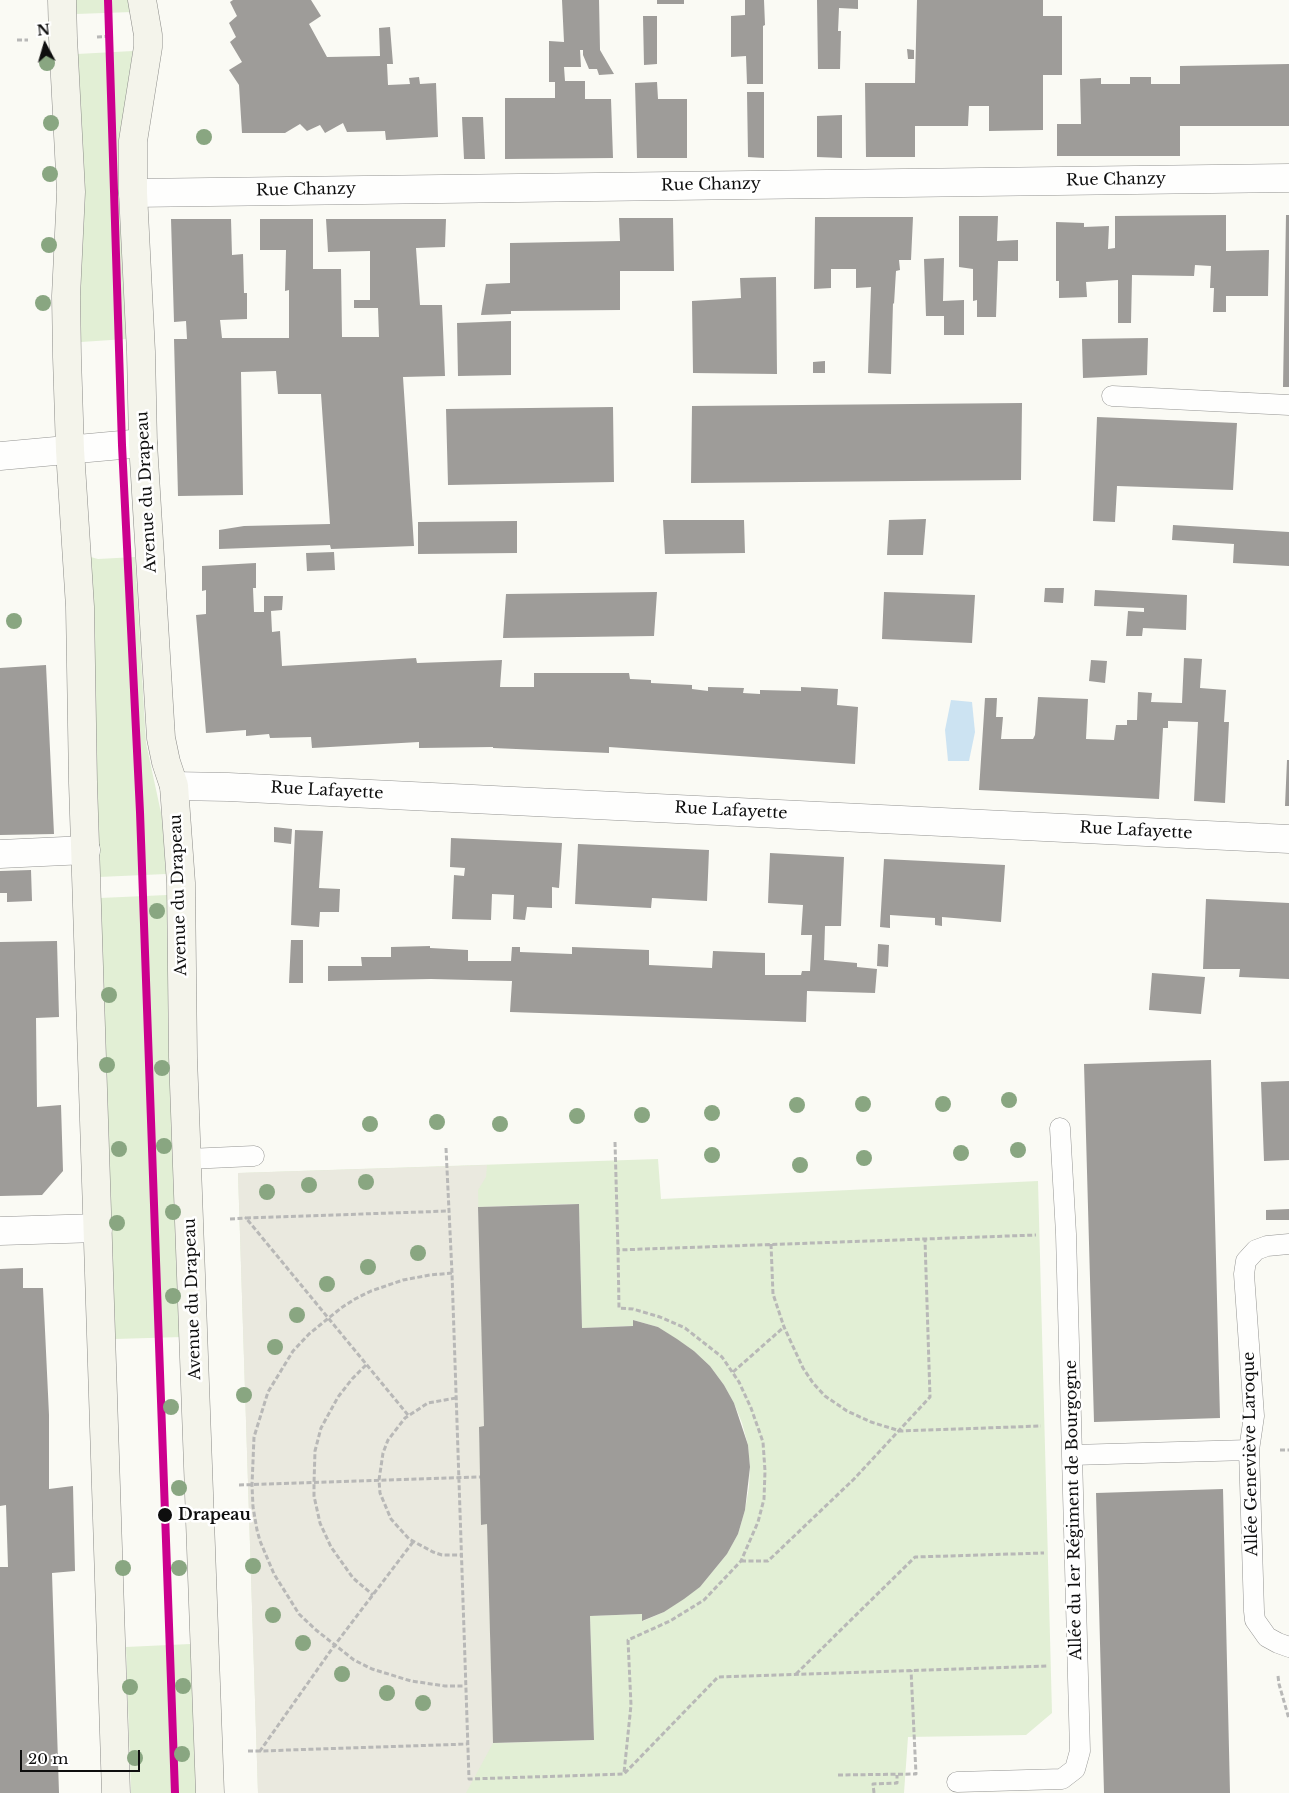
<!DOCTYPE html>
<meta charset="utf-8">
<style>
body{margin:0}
#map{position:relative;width:1289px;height:1793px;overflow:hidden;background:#fafaf4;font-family:"Libre Baskerville",serif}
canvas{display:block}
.north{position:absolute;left:20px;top:20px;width:50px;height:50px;-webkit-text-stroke:4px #fff;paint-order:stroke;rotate:354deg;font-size:14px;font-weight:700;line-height:20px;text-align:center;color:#0e0e0e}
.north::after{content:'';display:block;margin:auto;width:18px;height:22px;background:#0e0e0e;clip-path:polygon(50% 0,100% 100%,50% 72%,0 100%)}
.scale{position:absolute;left:20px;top:1750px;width:120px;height:22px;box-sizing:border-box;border:2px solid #0e0e0e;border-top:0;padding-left:6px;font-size:15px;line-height:18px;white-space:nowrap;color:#0e0e0e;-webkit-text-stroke:4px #fff;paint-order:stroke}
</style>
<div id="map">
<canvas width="1289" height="1793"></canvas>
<div class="north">N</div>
<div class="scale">20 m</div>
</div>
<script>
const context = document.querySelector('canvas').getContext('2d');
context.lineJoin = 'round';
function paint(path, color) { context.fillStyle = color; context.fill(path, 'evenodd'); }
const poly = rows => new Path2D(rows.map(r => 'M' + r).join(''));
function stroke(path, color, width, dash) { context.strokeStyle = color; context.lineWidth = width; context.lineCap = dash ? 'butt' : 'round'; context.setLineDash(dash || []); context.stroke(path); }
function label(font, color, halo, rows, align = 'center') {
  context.font = font + ' "Libre Baskerville",serif'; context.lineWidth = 5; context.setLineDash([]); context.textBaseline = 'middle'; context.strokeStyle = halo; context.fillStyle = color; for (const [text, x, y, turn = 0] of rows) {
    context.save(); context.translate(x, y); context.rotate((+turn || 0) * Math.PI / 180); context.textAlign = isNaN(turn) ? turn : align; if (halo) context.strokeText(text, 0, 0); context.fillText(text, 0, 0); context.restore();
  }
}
const green = poly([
 [75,0,130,0,132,12,76,14],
 [133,51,120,144,126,339,81,342,79,303,77,54],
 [87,556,98,559,135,557,146,743,163,822,166,874,99,877],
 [167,895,182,1337,115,1339,100,898],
 [658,1159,661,1199,1038,1181,1052,1713,1026,1735,908,1737,904,1793,258,1793,238,1173],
 [573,1204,579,1204,582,1328,633,1326,633,1320,658,1327,694,1351,710,1366,724,1385,734,1403,742,1423,748,1445,750,1467,749,1487,745,1510,738,1534,727,1554,700,1587,664,1612,643,1621,642,1614,590,1616,594,1740,493,1743,487,1524,481,1525,480,1477,479,1427,484,1426,478,1207],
 [190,1644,192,1646,197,1793,131,1793,126,1647]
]);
const plaza = poly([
 [487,1165,486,1177,478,1190,484,1426,479,1427,481,1525,487,1524,493,1743,466,1793,258,1793,238,1173]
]);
const water = poly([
 [951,700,972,702,975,732,969,761,948,761,945,730]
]);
const building = poly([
 [233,0,311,0,321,16,309,24,327,57,380,56,379,28,390,27,393,64,387,64,388,85,410,84,409,78,419,77,420,84,436,83,438,137,386,140,385,131,347,132,343,123,325,133,320,125,307,131,300,124,285,133,242,133,239,85,229,70,242,62,230,42,236,37,229,23,237,16,230,2],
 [562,0,599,0,600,50,614,74,599,75,597,69,589,69,583,55,583,50,580,50,581,67,564,67,565,81,585,81,585,99,611,99,613,158,505,159,505,98,555,98,555,82,549,82,549,41,564,42],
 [657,0,684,0,684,4,657,4],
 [745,0,764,0,765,25,763,26,763,84,747,84,746,56,731,57,731,16,745,15],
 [817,0,858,0,858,9,839,8,838,31,841,31,840,69,818,69],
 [917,0,1043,0,1043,16,1062,16,1062,75,1043,75,1043,130,989,131,989,106,969,106,968,126,915,126,915,157,866,157,865,83,915,83],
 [643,16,657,16,657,64,644,65],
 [907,49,914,50,914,59,908,59],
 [1289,64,1289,126,1180,126,1180,156,1057,156,1057,124,1081,124,1080,79,1101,78,1101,84,1130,84,1130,77,1151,77,1151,84,1180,84,1180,66],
 [657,82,658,99,687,99,687,158,637,158,635,83],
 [747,92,764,92,764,158,748,157],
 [842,115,842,158,817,157,817,116],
 [462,117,483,117,485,159,464,159],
 [1226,215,1226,251,1269,250,1268,296,1226,296,1226,312,1213,312,1214,288,1210,288,1211,266,1195,265,1194,276,1132,275,1131,323,1118,323,1118,280,1086,282,1087,297,1059,298,1059,281,1056,281,1056,222,1084,223,1084,227,1109,226,1108,249,1115,248,1115,216],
 [1286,215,1289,215,1289,387,1283,387],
 [959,216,998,216,997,241,1018,240,1018,261,998,261,996,317,977,317,977,300,973,301,973,269,959,267],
 [815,217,913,217,911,260,899,260,900,270,896,271,894,304,893,303,891,374,868,373,871,287,856,288,856,269,831,269,831,288,814,289],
 [619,218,673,218,674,271,620,271,620,310,511,311,511,314,481,315,486,284,510,283,510,243,620,241],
 [171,219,231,219,232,255,243,254,244,293,247,293,247,319,220,320,222,338,289,338,289,290,285,291,286,250,260,250,260,219,313,219,313,269,341,269,342,337,379,337,378,308,354,308,354,300,370,300,370,251,328,252,326,219,446,219,445,247,416,248,420,305,442,305,445,376,403,377,414,546,331,549,330,545,219,549,219,530,244,526,330,524,321,394,278,394,276,371,241,372,243,495,178,496,174,339,187,339,186,321,174,322],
 [944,258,943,301,964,300,964,335,944,335,944,316,926,316,924,259],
 [776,277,777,374,693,373,692,301,741,298,740,278],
 [511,321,511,375,458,376,457,323],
 [1148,338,1147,375,1083,378,1082,339],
 [825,361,825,373,813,373,813,362],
 [1022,403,1021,480,691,483,692,406],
 [613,407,614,482,448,485,446,409],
 [1097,417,1237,423,1233,490,1117,486,1115,522,1093,521],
 [926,519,923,555,887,555,889,520],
 [663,520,744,520,745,553,665,554],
 [517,521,517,553,418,554,418,522],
 [1173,525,1289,532,1289,566,1233,563,1234,544,1172,540],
 [334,552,335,570,307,571,306,553],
 [256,563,256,588,253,588,254,612,264,612,264,596,283,596,282,610,271,611,272,632,280,631,282,666,416,658,417,663,502,660,500,687,534,687,534,673,629,673,630,679,651,680,651,683,692,685,692,689,708,691,708,687,744,688,743,693,760,694,760,690,801,691,801,687,838,689,837,705,858,707,855,764,609,747,609,753,493,748,493,747,419,748,419,742,312,748,311,737,270,738,269,734,246,736,246,730,206,733,196,615,206,614,206,590,202,591,202,566],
 [1045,588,1064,588,1063,603,1044,602],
 [1095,590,1187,595,1186,630,1143,628,1142,636,1126,636,1128,611,1144,612,1144,608,1094,606],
 [657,592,654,636,503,638,506,594],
 [884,592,975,595,972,643,882,639],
 [1184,658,1202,659,1200,688,1226,690,1224,722,1229,722,1225,803,1194,801,1198,722,1168,721,1168,728,1163,728,1159,799,979,790,985,698,997,698,996,717,1003,717,1001,739,1033,739,1035,735,1038,697,1088,699,1086,739,1114,740,1116,725,1127,725,1127,720,1137,720,1138,692,1152,693,1151,702,1182,703],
 [1091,660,1107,661,1105,683,1089,681],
 [46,665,54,834,0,835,0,668],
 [1287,760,1289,760,1289,806,1285,806],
 [274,827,292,829,291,844,274,842],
 [295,830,323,831,319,888,340,889,339,912,320,912,319,927,291,925],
 [451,838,562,843,559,888,552,887,552,908,527,907,525,920,513,919,514,895,492,894,491,920,452,919,454,875,464,876,465,868,450,867],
 [578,844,709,850,707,901,652,898,651,908,575,904],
 [770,853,844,857,841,926,825,926,824,960,857,963,857,967,877,969,875,993,807,991,806,1022,510,1012,512,981,431,979,328,981,328,966,362,966,361,957,391,957,391,947,430,946,430,948,468,950,468,961,511,961,512,947,520,947,520,952,572,954,572,947,649,950,649,965,712,968,713,951,765,953,765,975,801,975,802,971,810,971,812,935,801,935,803,905,768,903],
 [884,859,1005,865,1001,922,942,917,942,926,935,925,935,918,890,915,890,928,880,927],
 [31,870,32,901,7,902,7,893,0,893,0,871],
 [1206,899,1289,903,1289,979,1239,977,1240,969,1203,969],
 [291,940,303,940,303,983,289,983],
 [57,941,59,1017,36,1018,37,1107,61,1105,63,1171,42,1195,0,1196,0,942],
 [878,944,889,945,888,967,877,966],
 [1152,973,1205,977,1201,1014,1149,1010],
 [1211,1060,1220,1418,1094,1422,1084,1064],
 [1289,1081,1289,1160,1264,1161,1261,1082],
 [579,1204,582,1328,633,1326,633,1320,658,1327,677,1339,694,1351,710,1366,724,1385,734,1403,748,1445,750,1467,745,1510,738,1534,727,1554,700,1587,684,1599,664,1612,642,1621,642,1614,590,1616,594,1740,493,1743,487,1524,481,1525,480,1477,479,1427,484,1426,478,1207],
 [1289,1209,1289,1220,1266,1220,1266,1210],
 [23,1268,23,1288,43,1288,49,1415,49,1489,73,1486,75,1571,52,1573,59,1793,0,1793,0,1567,8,1567,6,1505,0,1506,0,1269],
 [1223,1489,1230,1793,1104,1793,1096,1493]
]);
const path = poly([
 [97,37,113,36],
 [17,40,28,40],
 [615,1142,618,1250,1036,1235],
 [446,1148,452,1273,469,1779,624,1774,718,1677,1047,1666],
 [230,1219,246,1218],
 [771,1244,773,1294,784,1327,803,1368,813,1383,825,1396,847,1411,871,1422,900,1431,1041,1426],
 [618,1250,619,1308,633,1309,660,1317,685,1328,722,1357,739,1382,751,1408,763,1442,765,1471,764,1499,758,1522,741,1561,704,1600,670,1621,628,1640,631,1705,624,1773],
 [452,1273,430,1275,403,1280,371,1291,355,1299,341,1308,309,1334,293,1351,268,1392,254,1437,252,1485,253,1507,257,1530,260,1541,274,1574,299,1614,316,1630,354,1660,372,1669,411,1681,445,1686,465,1686],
 [366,1365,352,1379,338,1397,321,1428,315,1451,314,1483,314,1496,320,1523,331,1547,353,1578,373,1595],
 [733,1372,784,1327],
 [456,1398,428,1403,405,1418,388,1440,383,1453,379,1480,380,1493,391,1519,409,1539,433,1552,442,1555,461,1555],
 [408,1415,246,1218,449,1211],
 [1280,1450,1289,1450],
 [239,1485,480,1477],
 [413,1542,334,1646,260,1751,467,1744],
 [741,1561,768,1561,854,1479,930,1397,925,1240],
 [796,1674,915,1557,1044,1553],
 [1278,1676,1279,1684,1289,1719],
 [248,1751,260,1751],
 [838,1775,916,1774,911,1670],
 [874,1793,873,1784,897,1783,897,1775]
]);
const lane = poly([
 [1112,396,1289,405],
 [188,1159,254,1156],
 [1289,1244,1267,1246,1256,1250,1246,1261,1244,1274,1254,1416,1249,1450,1254,1611,1255,1620,1267,1637,1278,1643,1289,1647],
 [1072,1455,1249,1450],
 [957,1782,1062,1779,1075,1769,1080,1751,1066,1234,1060,1128]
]);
const street = poly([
 [133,193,1289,178],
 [0,456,143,443],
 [174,786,228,787,1289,839],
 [0,854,86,850],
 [0,1231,98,1228]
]);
const secondary = poly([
 [62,0,63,38,71,192,66,296,67,357,70,450,80,607,83,783,116,1793],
 [142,0,148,35,148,47,133,141,133,193,141,352,143,443,161,738,166,762,174,786,181,883,183,1057,210,1793]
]);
const tram1 = poly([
 [108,0,122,445,140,812,175,1793]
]);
const trees = [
 [47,63],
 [51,123],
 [204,137],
 [50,174],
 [49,245],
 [43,303],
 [14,621],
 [157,911],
 [109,995],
 [107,1065],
 [162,1068],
 [1009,1100],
 [863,1104],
 [943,1104],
 [797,1105],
 [712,1113],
 [642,1115],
 [577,1116],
 [437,1122],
 [370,1124],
 [500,1124],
 [164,1146],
 [119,1149],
 [1018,1150],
 [961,1153],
 [712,1155],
 [864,1158],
 [800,1165],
 [366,1182],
 [309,1185],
 [267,1192],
 [173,1212],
 [117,1223],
 [418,1253],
 [368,1267],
 [327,1284],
 [173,1296],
 [297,1315],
 [275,1347],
 [244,1395],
 [171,1407],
 [179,1488],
 [253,1566],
 [123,1568],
 [179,1568],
 [273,1615],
 [303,1643],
 [342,1674],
 [183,1686],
 [130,1687],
 [387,1693],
 [423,1703],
 [182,1754],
 [135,1758]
];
const markers = [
 [165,1515,8,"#0e0e0e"]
];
const streetNames = [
 ["Rue Chanzy",1116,180,-1],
 ["Rue Chanzy",711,185,-1],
 ["Rue Chanzy",306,190,-1],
 ["Avenue du Drapeau",147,492,-93],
 ["Rue Lafayette",327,791,3],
 ["Rue Lafayette",731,811,3],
 ["Rue Lafayette",1136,831,3],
 ["Avenue du Drapeau",179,895,-92],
 ["Avenue du Drapeau",193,1299,-92],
 ["Allée Geneviève Laroque",1251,1454,-91],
 ["Allée du 1er Régiment de Bourgogne",1074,1510,-91]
];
const stopNames = [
 ["Drapeau",178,1515]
];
paint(green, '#e2efd5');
paint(plaza, '#eae9df');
paint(water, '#cce3f2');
paint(building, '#9e9c99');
stroke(lane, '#949492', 21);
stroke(street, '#949492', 29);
stroke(secondary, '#8b8b88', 29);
stroke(path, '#b8b8b7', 3, [5, 2.5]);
stroke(lane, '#fefefd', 20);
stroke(street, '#fefefd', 28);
stroke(secondary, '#f4f4eb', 28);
stroke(tram1, '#cc008e', 8);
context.fillStyle = '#89a681';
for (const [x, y] of trees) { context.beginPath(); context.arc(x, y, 8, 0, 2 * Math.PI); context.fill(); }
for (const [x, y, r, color] of markers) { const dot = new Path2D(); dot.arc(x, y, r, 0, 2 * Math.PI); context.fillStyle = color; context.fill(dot); stroke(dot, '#fff', 2); }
label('16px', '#0e0e0e', '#fff', streetNames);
label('bold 16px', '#0e0e0e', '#fff', stopNames, 'left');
</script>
